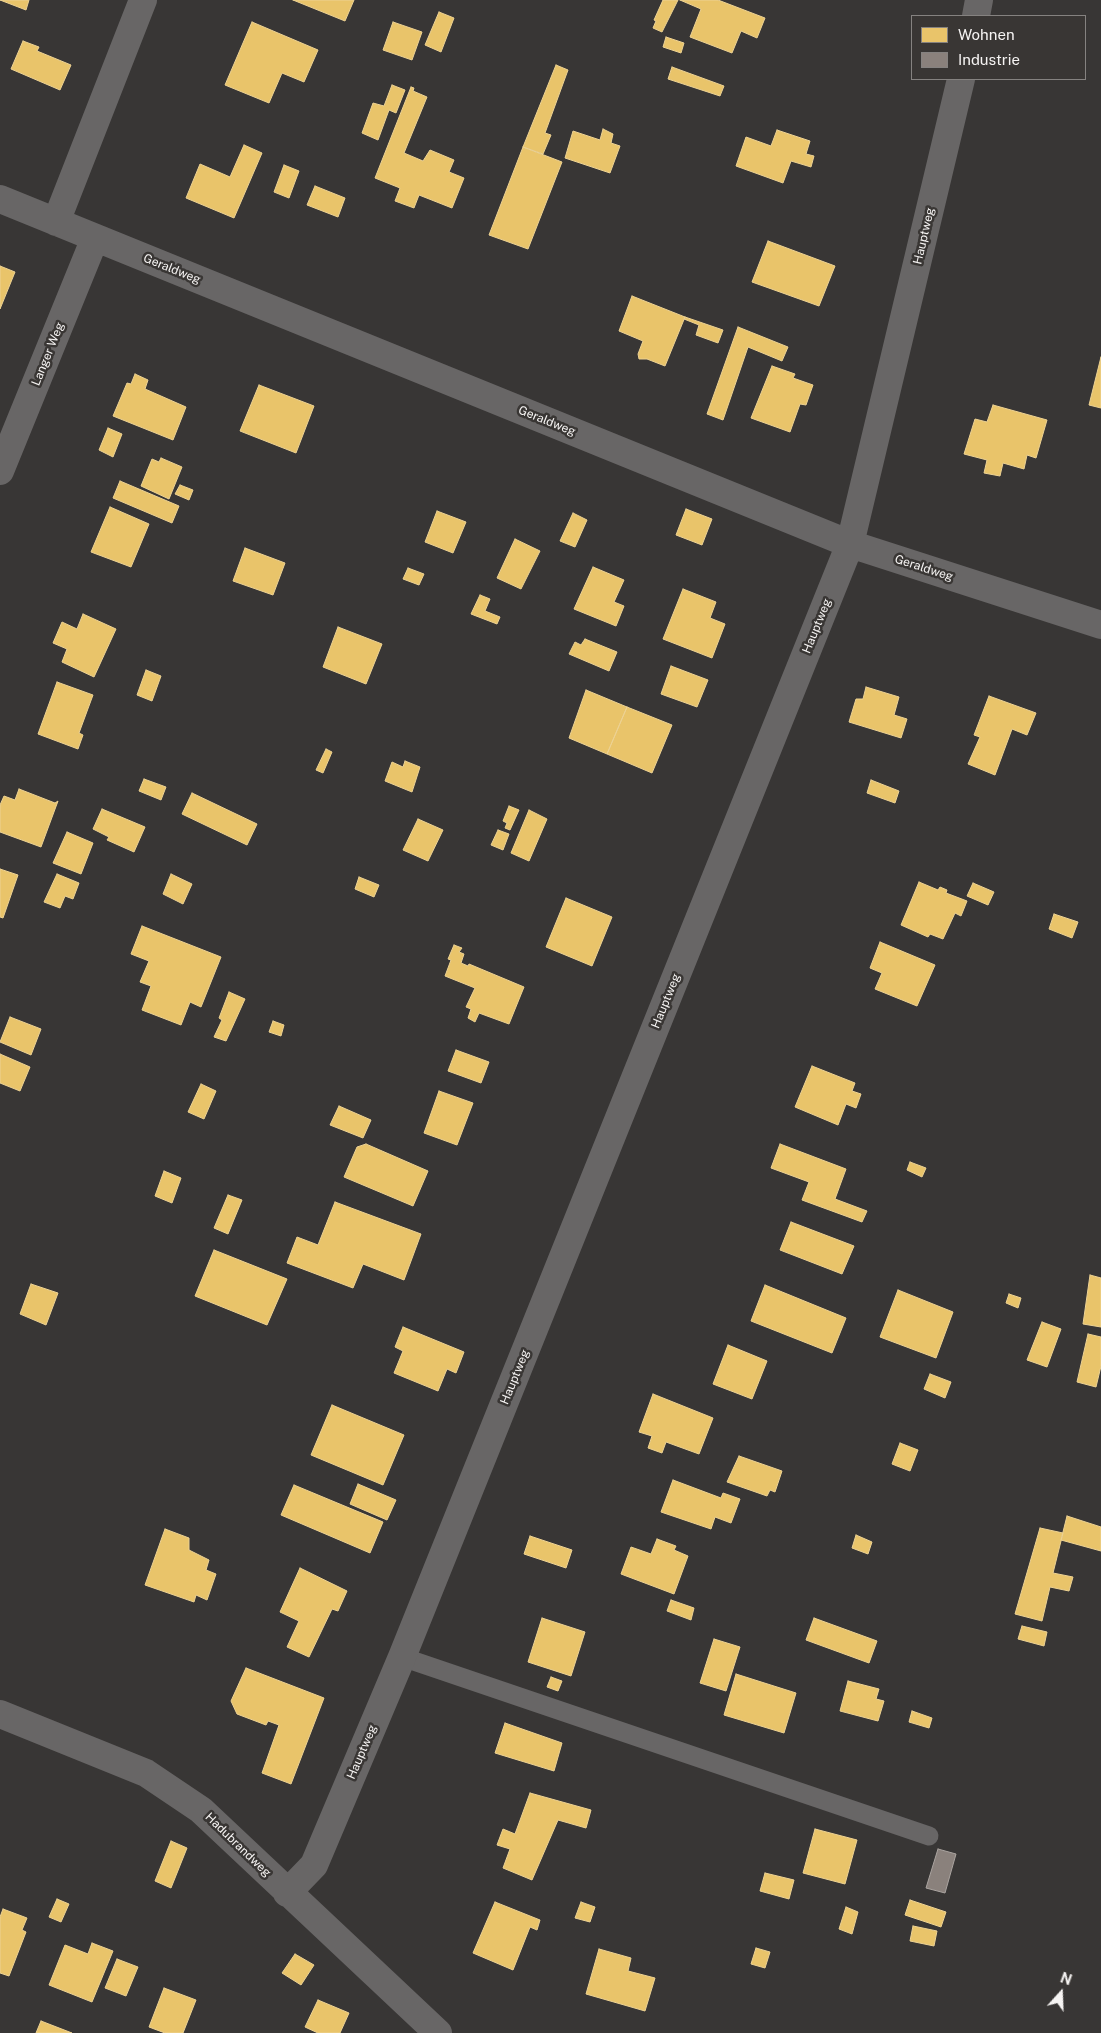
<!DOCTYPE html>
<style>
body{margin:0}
#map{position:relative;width:1101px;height:2033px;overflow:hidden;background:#383635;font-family:"Public Sans",sans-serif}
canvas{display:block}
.legend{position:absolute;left:911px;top:15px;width:175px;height:65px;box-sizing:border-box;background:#393634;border:1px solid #858280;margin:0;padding:6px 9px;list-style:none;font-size:15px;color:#f6f4f3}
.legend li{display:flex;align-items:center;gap:10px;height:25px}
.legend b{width:25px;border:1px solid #858280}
.north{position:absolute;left:1036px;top:1968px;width:50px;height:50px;-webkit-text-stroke:4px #393634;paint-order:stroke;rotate:20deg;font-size:14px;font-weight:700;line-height:20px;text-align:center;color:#f6f4f3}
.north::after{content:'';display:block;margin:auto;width:18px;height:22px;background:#f6f4f3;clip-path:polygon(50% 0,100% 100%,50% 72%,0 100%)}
</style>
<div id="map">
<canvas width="1101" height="2033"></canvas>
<ul class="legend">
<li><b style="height:14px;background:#e9c46a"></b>Wohnen</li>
<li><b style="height:14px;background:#8a817c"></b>Industrie</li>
</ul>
<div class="north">N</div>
</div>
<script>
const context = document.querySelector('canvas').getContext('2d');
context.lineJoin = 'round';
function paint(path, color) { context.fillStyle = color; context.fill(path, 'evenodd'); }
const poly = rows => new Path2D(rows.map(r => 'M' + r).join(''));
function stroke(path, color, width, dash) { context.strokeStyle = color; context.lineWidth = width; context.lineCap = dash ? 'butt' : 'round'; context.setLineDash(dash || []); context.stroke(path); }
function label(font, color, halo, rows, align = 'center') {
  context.font = font + ' "Public Sans",sans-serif'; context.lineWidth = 5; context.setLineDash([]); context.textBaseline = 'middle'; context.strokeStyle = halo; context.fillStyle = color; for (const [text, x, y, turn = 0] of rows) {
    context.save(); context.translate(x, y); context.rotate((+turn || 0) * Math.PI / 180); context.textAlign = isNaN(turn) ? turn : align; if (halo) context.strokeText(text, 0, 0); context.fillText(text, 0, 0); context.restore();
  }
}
const homes = poly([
 [0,0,29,0,26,10,0,0],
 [293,0,354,0,345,21,293,0],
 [663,0,678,0,662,32,653,28,656,21,654,20,663,0],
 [680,0,718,0,765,18,757,38,741,31,732,53,690,37,701,9,680,0],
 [439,12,454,18,441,52,425,45,439,12],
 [252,22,318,50,304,82,282,73,269,103,225,85,252,22],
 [393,22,422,32,412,60,383,50,393,22],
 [666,37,684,43,681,53,663,47,666,37],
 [23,41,39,47,37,51,71,65,60,90,11,69,23,41],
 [556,65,568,70,545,133,551,135,543,154,523,147,556,65],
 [672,67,724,86,720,96,668,79,672,67],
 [392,85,405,90,396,113,389,110,378,140,362,133,373,103,384,106,392,85],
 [411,87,414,88,413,91,427,97,404,153,423,161,430,150,454,160,449,172,464,178,452,208,419,195,414,208,395,201,400,188,375,178,411,87],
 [603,129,613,134,611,143,620,146,610,173,565,158,573,131,600,140,603,129],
 [777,130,810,141,806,154,814,156,811,167,791,161,783,183,736,166,746,137,771,146,777,130],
 [244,145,262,153,234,218,186,198,200,164,230,177,244,145],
 [523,147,562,162,528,249,489,235,523,147],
 [284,165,299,171,289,198,274,192,284,165],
 [315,186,345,198,338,217,307,205,315,186],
 [768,241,835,266,819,306,752,282,768,241],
 [0,266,15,272,0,309,0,266],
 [632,296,685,317,665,366,647,359,639,359,638,354,643,341,619,331,632,296],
 [685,317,723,330,718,343,696,335,699,325,684,319,685,317],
 [738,327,788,347,782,361,748,347,723,420,707,414,738,327],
 [1101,357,1101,408,1089,405,1101,357],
 [772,366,795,374,793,378,813,385,806,405,800,404,790,432,751,418,772,366],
 [135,374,148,380,145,389,186,407,173,440,113,416,127,383,131,384,135,374],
 [259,385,314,406,296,453,240,431,259,385],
 [993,405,1047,420,1036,458,1027,455,1024,469,1003,463,1000,476,984,473,987,460,964,454,975,419,987,422,993,405],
 [108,428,122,434,113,457,99,450,108,428],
 [161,458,182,467,169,499,141,486,152,459,159,462,161,458],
 [120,481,179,506,172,523,113,498,120,481],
 [180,485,193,490,189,500,175,494,180,485],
 [110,507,149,524,131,567,91,552,110,507],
 [686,509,712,519,702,545,676,535,686,509],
 [437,511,466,522,453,553,425,542,437,511],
 [573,513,587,520,575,547,560,541,573,513],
 [515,539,540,551,521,589,497,578,515,539],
 [245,548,285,563,273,595,233,581,245,548],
 [593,567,624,580,614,602,624,606,616,626,574,609,593,567],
 [408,568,424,574,419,585,403,579,408,568],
 [683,589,716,602,710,618,725,624,712,658,663,639,683,589],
 [480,595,490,599,485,611,500,617,497,624,471,614,480,595],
 [83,614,116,629,94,677,62,662,67,649,53,643,62,622,77,629,83,614],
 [338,627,382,644,366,684,323,667,338,627],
 [585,639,617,652,609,671,569,654,575,642,581,645,585,639],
 [671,666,708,680,697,707,661,694,671,666],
 [146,670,161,676,152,701,137,695,146,670],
 [57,682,93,695,79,733,83,735,78,749,38,734,57,682],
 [866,687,899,697,894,715,907,719,901,738,849,722,856,699,863,699,866,687],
 [586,690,627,707,607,754,569,738,586,690],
 [989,696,1036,713,1027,735,1012,729,995,775,968,764,980,737,974,735,989,696],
 [627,707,672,725,652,773,607,754,627,707],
 [326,749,332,752,323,773,316,770,326,749],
 [405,761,420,767,412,792,385,781,392,762,403,767,405,761],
 [144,779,166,787,161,800,139,791,144,779],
 [871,780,899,791,895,803,867,793,871,780],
 [19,789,55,803,58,801,41,847,0,832,0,805,4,796,15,800,19,789],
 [192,793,257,824,247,845,182,814,192,793],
 [509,806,519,810,510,830,505,828,507,823,503,821,509,806],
 [102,809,145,827,134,852,107,840,109,837,93,829,102,809],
 [529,810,547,819,529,861,511,853,529,810],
 [418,819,443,830,428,861,403,850,418,819],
 [498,830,509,834,503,850,491,845,498,830],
 [67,832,93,843,81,874,53,863,67,832],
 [0,869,18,875,3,918,0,917,0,869],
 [57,874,79,883,73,899,65,896,60,908,44,902,57,874],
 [171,874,192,884,183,904,163,894,171,874],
 [359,877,379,885,374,897,355,889,359,877],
 [919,882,938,890,940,887,947,890,946,893,967,901,961,916,955,913,943,939,930,934,928,937,901,925,919,882],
 [973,883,994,892,988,905,967,896,973,883],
 [566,898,612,917,592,966,546,947,566,898],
 [1054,914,1078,922,1072,938,1049,929,1054,914],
 [142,926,221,957,201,1007,190,1002,181,1025,142,1010,151,986,140,982,149,961,131,954,142,926],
 [880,942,935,965,917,1006,875,989,882,973,870,968,880,942],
 [454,945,462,948,459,952,464,954,461,963,468,966,469,964,524,987,509,1024,479,1013,475,1022,468,1018,471,1009,466,1007,475,988,445,976,451,960,448,959,454,945],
 [229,992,245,999,226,1041,214,1037,222,1020,219,1018,229,992],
 [10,1017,41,1029,31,1055,0,1042,10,1017],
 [273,1021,284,1025,281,1036,269,1032,273,1021],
 [456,1050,489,1062,481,1083,448,1071,456,1050],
 [0,1054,30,1067,20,1091,0,1083,0,1054],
 [812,1066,855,1083,852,1091,861,1094,856,1108,846,1104,838,1125,795,1107,812,1066],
 [201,1084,216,1091,204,1119,188,1112,201,1084],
 [439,1091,473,1103,457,1145,424,1133,439,1091],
 [339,1106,371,1120,363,1138,330,1125,339,1106],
 [366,1144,428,1171,413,1206,344,1177,357,1147,366,1144],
 [780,1144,846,1169,835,1199,867,1211,862,1222,802,1200,809,1182,771,1168,780,1144],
 [910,1162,926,1168,922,1177,907,1170,910,1162],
 [164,1171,181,1178,172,1203,155,1196,164,1171],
 [228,1195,242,1200,228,1234,214,1228,228,1195],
 [335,1202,421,1234,404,1280,363,1264,353,1288,287,1263,297,1237,318,1245,335,1202],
 [791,1222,854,1246,842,1274,780,1250,791,1222],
 [214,1250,287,1279,267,1325,195,1296,214,1250],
 [1090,1275,1101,1278,1101,1327,1083,1324,1090,1275],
 [31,1284,58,1293,46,1325,20,1314,31,1284],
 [765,1285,846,1318,832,1353,751,1321,765,1285],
 [898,1290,953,1312,936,1358,880,1337,898,1290],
 [1009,1294,1021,1298,1018,1308,1006,1303,1009,1294],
 [1042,1322,1061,1329,1047,1367,1027,1360,1042,1322],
 [403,1327,464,1352,456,1373,447,1369,438,1391,394,1373,403,1351,395,1347,403,1327],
 [1088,1334,1101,1337,1101,1366,1096,1387,1077,1382,1088,1334],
 [728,1345,767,1361,752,1399,713,1384,728,1345],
 [930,1374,951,1382,945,1398,924,1389,930,1374],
 [653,1394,713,1418,699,1454,666,1442,662,1453,648,1448,652,1436,639,1432,653,1394],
 [332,1405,404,1435,383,1485,311,1455,332,1405],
 [900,1443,918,1450,910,1471,892,1464,900,1443],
 [739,1456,782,1471,775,1492,770,1490,767,1496,727,1482,739,1456],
 [673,1480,721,1498,723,1493,740,1499,731,1523,715,1517,711,1529,661,1512,673,1480],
 [358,1484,396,1500,387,1520,350,1504,358,1484],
 [294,1485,383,1522,370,1553,281,1515,294,1485],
 [1067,1516,1101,1527,1101,1551,1061,1540,1067,1516],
 [1040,1528,1063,1533,1053,1573,1073,1577,1069,1591,1050,1587,1042,1621,1015,1614,1040,1528],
 [165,1529,189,1538,189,1550,209,1560,206,1570,216,1574,207,1600,196,1595,194,1602,145,1585,165,1529],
 [856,1535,872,1542,868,1554,852,1548,856,1535],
 [530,1536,572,1550,566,1568,524,1554,530,1536],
 [657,1539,676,1546,674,1550,688,1556,674,1594,621,1574,631,1547,651,1554,657,1539],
 [300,1568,347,1591,338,1611,332,1609,309,1657,287,1647,299,1621,280,1612,300,1568],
 [671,1600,694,1608,691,1620,667,1611,671,1600],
 [542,1618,585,1632,571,1676,528,1662,542,1618],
 [814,1618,877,1641,869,1663,806,1640,814,1618],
 [1022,1626,1047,1632,1044,1646,1018,1639,1022,1626],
 [714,1639,740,1647,726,1691,700,1683,714,1639],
 [246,1668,324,1698,291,1784,262,1773,279,1725,268,1721,266,1725,237,1714,231,1701,246,1668],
 [736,1674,796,1693,784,1733,724,1715,736,1674],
 [551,1677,562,1681,558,1691,547,1687,551,1677],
 [848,1681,879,1689,876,1699,884,1701,878,1721,840,1711,848,1681],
 [912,1711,932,1718,929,1728,909,1722,912,1711],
 [505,1723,562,1743,554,1771,495,1753,505,1723],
 [530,1793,591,1810,586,1828,558,1820,532,1880,503,1868,510,1849,497,1845,503,1829,515,1834,530,1793],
 [815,1829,857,1840,845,1884,803,1873,815,1829],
 [171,1841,187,1848,171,1888,155,1881,171,1841],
 [765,1873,794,1880,789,1899,760,1891,765,1873],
 [57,1899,69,1904,61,1922,49,1917,57,1899],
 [910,1900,946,1912,941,1927,905,1915,910,1900],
 [495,1902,540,1920,537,1930,530,1927,513,1970,473,1953,495,1902],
 [581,1902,595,1907,590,1922,575,1918,581,1902],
 [846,1907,858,1912,852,1934,839,1929,846,1907],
 [3,1909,27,1918,22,1930,26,1932,9,1976,0,1973,0,1917,3,1909],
 [913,1926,937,1931,934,1946,910,1941,913,1926],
 [92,1943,113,1951,92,2002,49,1985,65,1945,88,1954,92,1943],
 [756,1948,770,1952,765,1968,751,1964,756,1948],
 [599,1949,631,1958,628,1971,655,1978,645,2011,586,1994,599,1949],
 [295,1954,314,1965,301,1985,282,1973,295,1954],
 [117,1959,138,1967,126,1996,105,1988,117,1959],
 [164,1988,196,2000,183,2033,165,2033,149,2027,164,1988],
 [318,2000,349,2013,340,2033,318,2033,305,2027,318,2000],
 [41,2021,72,2033,36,2033,41,2021]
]);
const industry = poly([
 [938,1849,956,1854,945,1893,926,1888,938,1849]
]);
const service = poly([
 [402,1657,929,1836]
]);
const minor = poly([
 [976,16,979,0],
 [0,199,850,544,1101,625],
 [56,222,143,0],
 [0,471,95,238],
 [0,1714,146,1773,201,1810,438,2033],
 [287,1893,314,1865,402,1657,850,544,961,79]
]);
const streetNames = [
 ["Hauptweg",924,236,-77],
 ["Geraldweg",172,269,22],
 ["Langer Weg",48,354,-68],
 ["Geraldweg",547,421,22],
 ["Geraldweg",924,568,18],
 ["Hauptweg",817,626,-68],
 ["Hauptweg",666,1001,-68],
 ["Hauptweg",515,1377,-68],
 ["Hauptweg",362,1752,-67],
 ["Hadubrandweg",238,1845,44]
];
paint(homes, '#e9c46a');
stroke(homes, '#edd293', 1);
paint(industry, '#8a817c');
stroke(industry, '#aaa4a0', 1);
stroke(service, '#686666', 19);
stroke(minor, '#686666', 28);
label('12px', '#f6f4f3', '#393634', streetNames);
</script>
